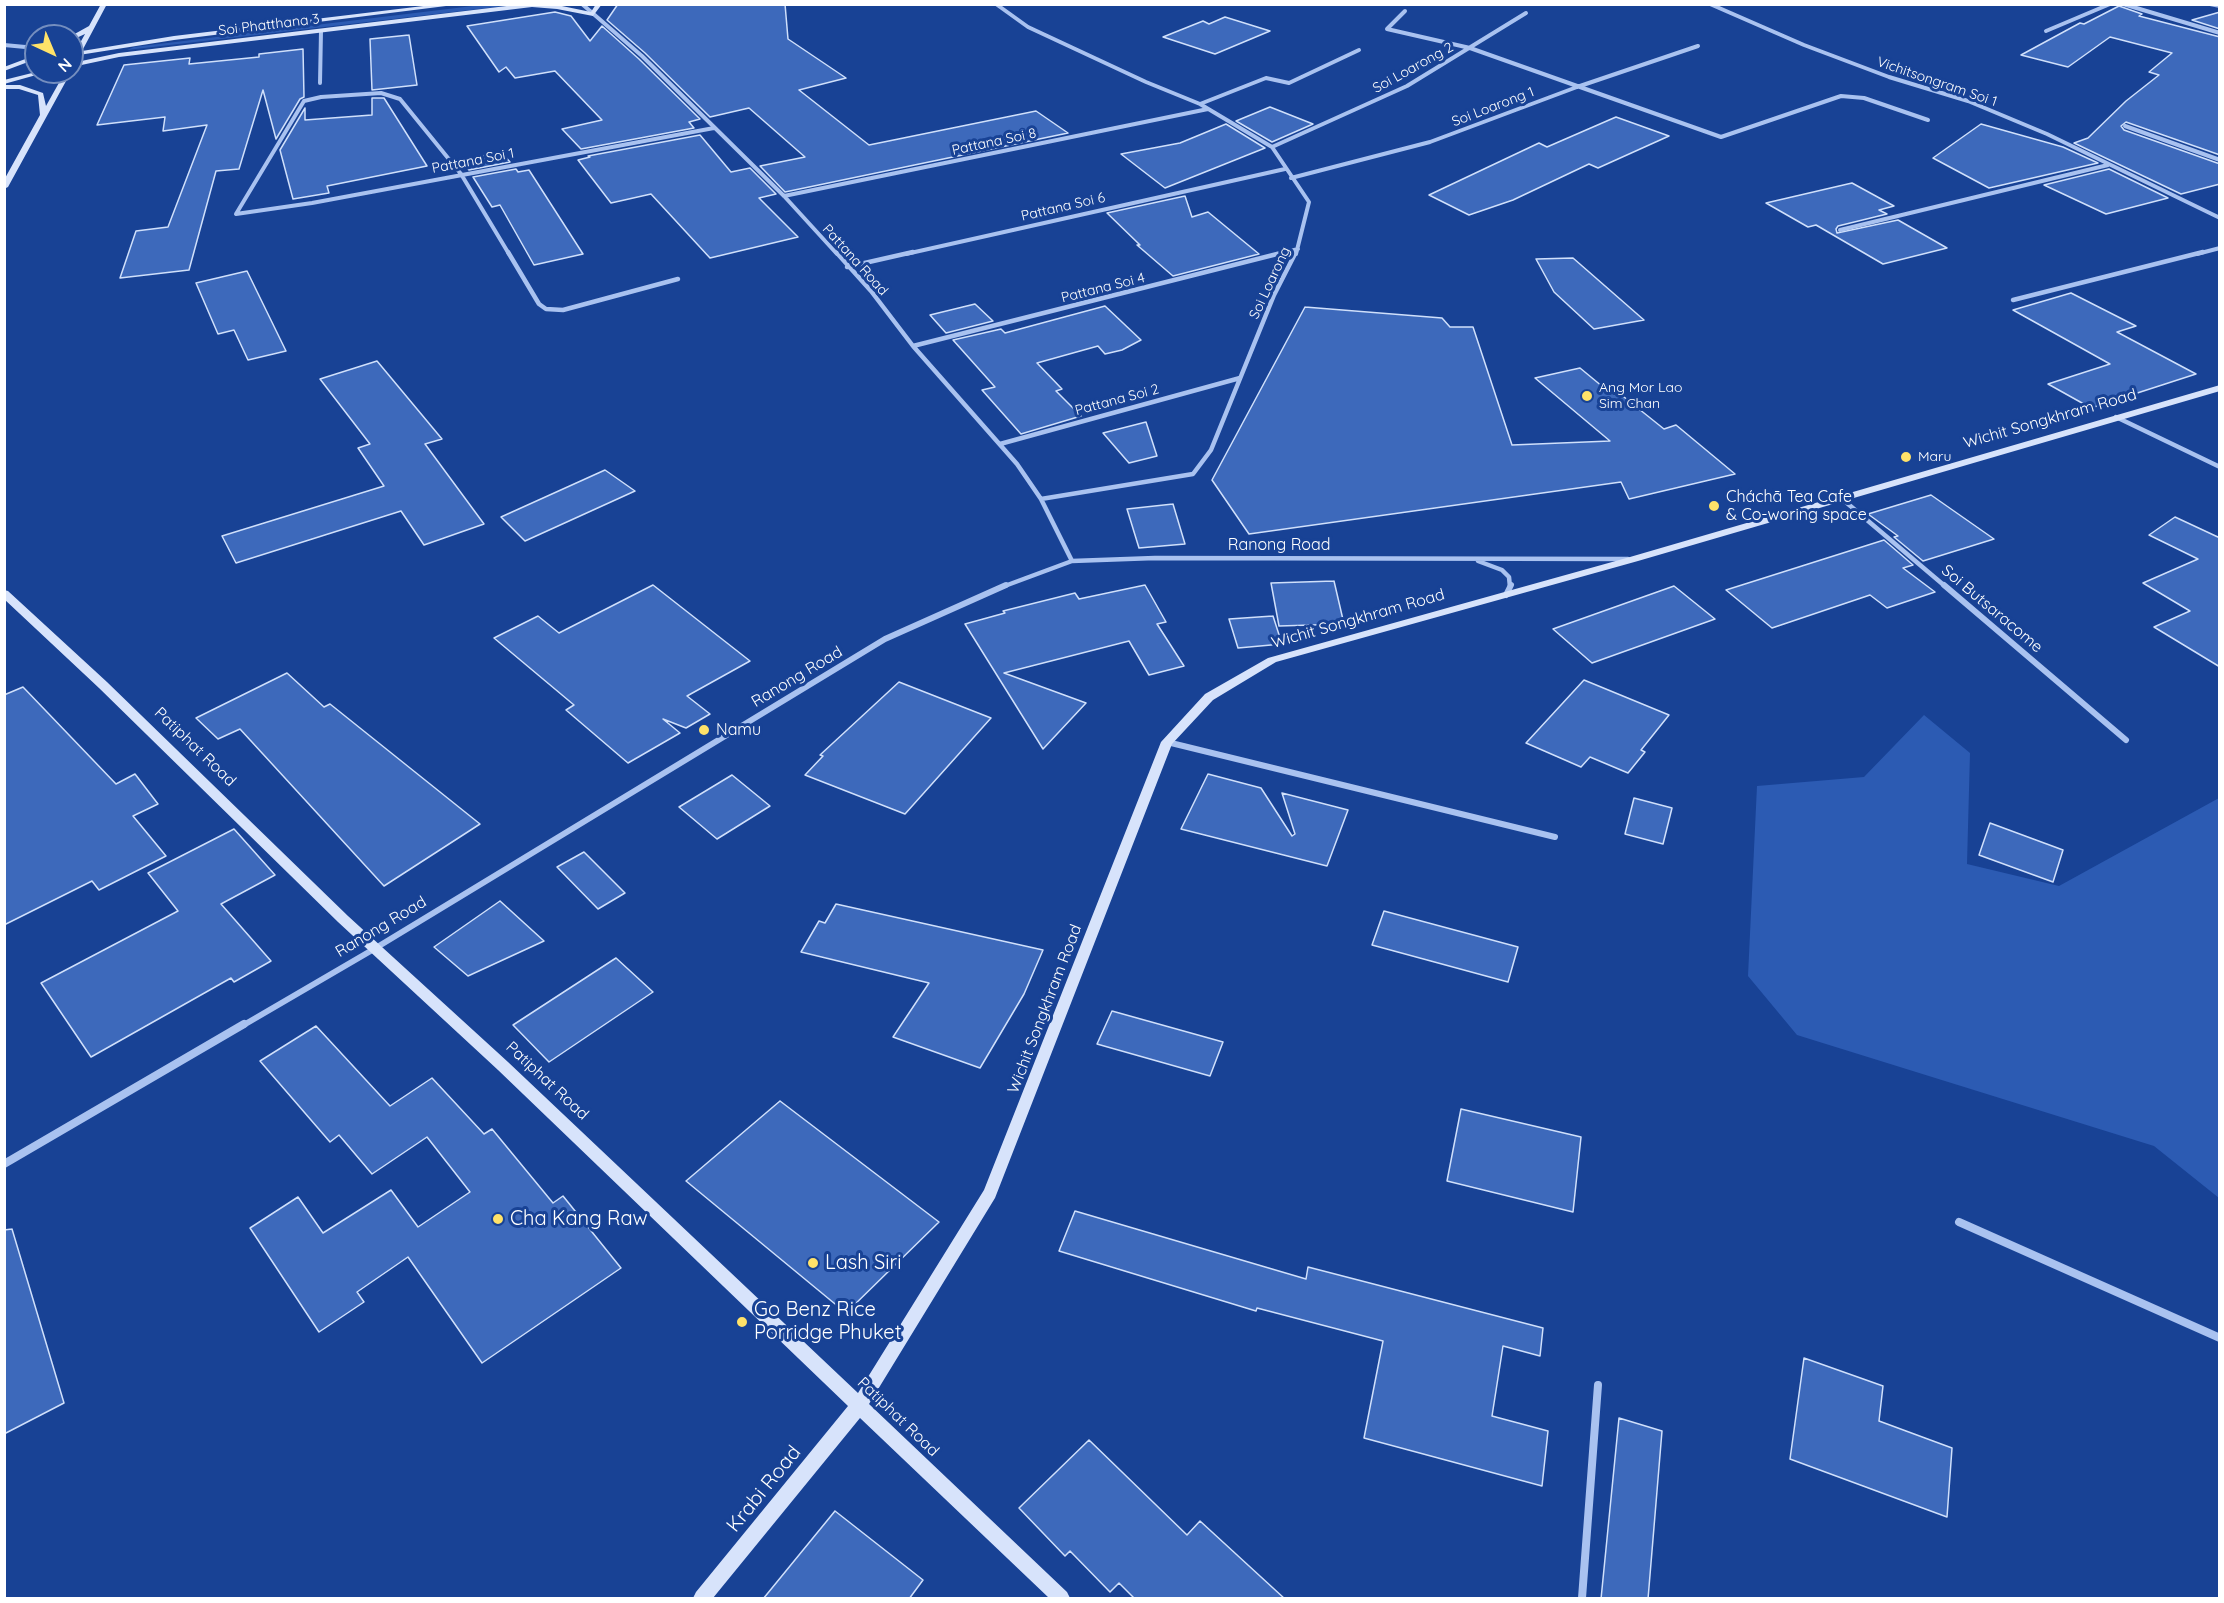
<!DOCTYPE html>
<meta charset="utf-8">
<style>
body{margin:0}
#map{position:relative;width:2224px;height:1603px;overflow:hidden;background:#184295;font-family:Quicksand,sans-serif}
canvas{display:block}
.frame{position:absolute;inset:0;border:6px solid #fff;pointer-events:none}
.north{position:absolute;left:24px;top:24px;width:60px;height:60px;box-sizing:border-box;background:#184295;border:2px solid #748ebf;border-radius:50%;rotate:136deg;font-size:16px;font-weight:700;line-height:24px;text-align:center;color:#fff}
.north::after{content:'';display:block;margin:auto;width:21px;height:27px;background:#ffe269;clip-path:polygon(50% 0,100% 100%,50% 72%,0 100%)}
</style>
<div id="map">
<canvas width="2224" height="1603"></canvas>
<div class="frame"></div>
<div class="north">N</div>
</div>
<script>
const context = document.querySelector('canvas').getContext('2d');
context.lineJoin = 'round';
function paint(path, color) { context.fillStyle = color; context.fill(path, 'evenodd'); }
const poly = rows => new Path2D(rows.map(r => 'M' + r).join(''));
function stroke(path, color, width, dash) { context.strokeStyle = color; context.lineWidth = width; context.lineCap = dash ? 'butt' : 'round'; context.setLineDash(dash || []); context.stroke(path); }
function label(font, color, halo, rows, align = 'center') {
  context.font = font + ' Quicksand,sans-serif'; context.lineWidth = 6; context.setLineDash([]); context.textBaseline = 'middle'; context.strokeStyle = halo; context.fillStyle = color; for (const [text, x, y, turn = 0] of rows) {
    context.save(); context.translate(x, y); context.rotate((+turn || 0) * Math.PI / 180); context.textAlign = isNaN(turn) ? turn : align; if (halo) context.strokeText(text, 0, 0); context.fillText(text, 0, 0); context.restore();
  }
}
const green = poly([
 [481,5,513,5,127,50,134,47],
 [1924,715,1970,753,1967,864,2059,886,2219,798,2219,1198,2154,1146,1797,1035,1748,976,1757,786,1864,777]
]);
const building = poly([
 [618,4,785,4,788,39,846,78,799,90,869,145,1036,111,1068,133,785,192,760,166,805,157,749,108,710,117,645,53,607,20,618,4],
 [2119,6,2142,14,2139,16,2220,37,2220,155,2126,122,2121,126,2124,130,2220,164,2220,184,2181,194,2074,143,2088,138,2126,101,2159,75,2149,72,2172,53,2110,37,2068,67,2021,55,2080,23,2084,24,2119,6],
 [555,12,571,16,590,41,602,26,639,59,700,119,689,122,694,128,581,149,562,129,602,120,555,71,515,78,506,67,499,72,467,26,555,12],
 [2220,12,2220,29,2192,20,2220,12],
 [1225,17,1270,31,1215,54,1163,37,1203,21,1209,24,1225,17],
 [409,35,417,85,372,90,370,39,409,35],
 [303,49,304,97,300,99,276,139,263,90,239,169,216,171,189,270,120,278,136,231,168,227,207,125,163,131,165,117,97,125,124,65,190,58,189,64,259,57,259,54,303,49],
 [372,98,384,98,427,166,327,186,329,193,293,199,280,150,305,108,305,120,372,115,372,98],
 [1270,107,1313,124,1272,142,1236,121,1270,107],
 [1616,117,1669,136,1598,168,1589,164,1513,200,1469,215,1429,195,1539,143,1547,147,1616,117],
 [1226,124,1265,148,1165,188,1121,154,1180,143,1226,124],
 [1981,124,2063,147,2098,163,1989,188,1933,158,1981,124],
 [700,135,731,172,750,168,776,194,759,198,798,237,710,258,651,194,611,203,578,160,590,157,588,156,700,135],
 [501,152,510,162,469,170,463,160,501,152],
 [516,169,518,172,529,170,583,254,534,265,500,205,492,207,473,177,516,169],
 [2109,169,2168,198,2106,214,2044,185,2109,169],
 [1852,183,1894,206,1879,210,1887,214,1838,226,1836,229,1837,233,1898,220,1947,248,1883,264,1816,225,1808,227,1766,203,1852,183],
 [1185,196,1192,217,1208,212,1259,254,1173,276,1137,245,1140,245,1107,213,1185,196],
 [1573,258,1644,320,1594,329,1554,292,1536,259,1573,258],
 [247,271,286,351,248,360,234,330,218,334,196,283,247,271],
 [2071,293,2136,326,2117,332,2196,374,2091,408,2048,384,2110,364,2013,310,2071,293],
 [975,304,993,321,946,333,930,315,975,304],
 [1105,306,1141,340,1122,350,1105,354,1098,346,1037,363,1062,389,1056,391,1081,416,1021,434,982,390,995,387,953,340,1001,329,1005,333,1105,306],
 [1305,307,1442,318,1450,327,1473,327,1512,445,1610,441,1535,378,1580,368,1603,387,1609,385,1664,429,1676,425,1735,474,1629,499,1621,482,1249,534,1212,480,1305,307],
 [377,361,442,439,425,444,484,524,424,545,401,511,236,563,222,536,384,486,358,448,370,444,320,379,377,361],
 [1146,422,1157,456,1129,463,1103,433,1146,422],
 [605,470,635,491,525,541,501,517,605,470],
 [1931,495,1994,539,1923,561,1894,537,1898,536,1868,514,1931,495],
 [1173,504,1185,544,1139,548,1127,509,1173,504],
 [2175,517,2220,538,2220,667,2154,627,2190,611,2143,583,2198,559,2149,535,2175,517],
 [1884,540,1913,565,1903,568,1935,592,1887,608,1870,595,1772,628,1726,590,1884,540],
 [1334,581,1344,624,1279,626,1271,583,1334,581],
 [653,585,750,661,687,696,710,714,686,728,663,719,680,733,628,763,566,710,574,705,494,638,538,616,559,633,653,585],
 [1145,585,1166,622,1157,624,1184,666,1149,675,1129,641,1004,673,1086,703,1043,749,965,624,1005,613,1003,611,1075,593,1079,599,1145,585],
 [1674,586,1715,619,1592,663,1553,629,1674,586],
 [1273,616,1282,644,1238,648,1229,619,1273,616],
 [287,673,324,707,330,704,480,824,384,886,240,729,218,739,196,718,287,673],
 [1584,680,1669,715,1641,750,1645,752,1628,773,1590,757,1581,767,1526,743,1584,680],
 [899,682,991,718,905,814,805,775,823,756,820,755,899,682],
 [23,687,116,784,135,774,158,804,133,816,166,856,99,890,92,881,4,925,4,695,23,687],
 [1208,774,1261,788,1292,836,1295,834,1282,793,1348,810,1327,866,1181,829,1208,774],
 [732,775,770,806,717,839,679,807,732,775],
 [1634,798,1672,808,1663,844,1625,834,1634,798],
 [1990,823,2063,850,2053,882,1979,855,1990,823],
 [234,829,275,875,221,904,271,961,234,982,231,978,91,1057,41,983,178,911,148,873,234,829],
 [584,852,625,893,598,909,557,867,584,852],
 [500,901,544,941,468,976,434,947,500,901],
 [836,904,1043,950,1024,994,980,1068,893,1037,929,983,801,952,819,921,825,923,836,904],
 [1384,911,1518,947,1508,982,1372,945,1384,911],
 [616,958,653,992,549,1062,513,1025,616,958],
 [1112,1011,1223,1042,1210,1076,1097,1044,1112,1011],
 [316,1026,390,1106,432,1078,484,1134,492,1129,553,1203,563,1196,621,1268,482,1363,408,1257,357,1292,364,1302,319,1332,250,1228,298,1197,323,1233,391,1190,418,1227,470,1192,427,1137,372,1174,339,1135,330,1142,260,1061,316,1026],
 [780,1101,939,1222,846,1313,686,1181,780,1101],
 [1461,1109,1581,1137,1573,1212,1447,1181,1461,1109],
 [1075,1211,1306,1279,1308,1267,1543,1328,1540,1356,1503,1346,1492,1416,1548,1431,1542,1486,1364,1438,1383,1341,1257,1308,1256,1311,1059,1251,1075,1211],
 [12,1229,64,1403,4,1434,4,1230,12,1229],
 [1804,1358,1883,1386,1879,1421,1952,1448,1947,1517,1790,1459,1804,1358],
 [1619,1418,1662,1431,1648,1599,1601,1599,1619,1418],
 [1089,1440,1187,1535,1200,1521,1285,1599,1135,1599,1119,1583,1110,1592,1070,1551,1065,1556,1019,1508,1089,1440],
 [835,1511,923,1580,909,1599,763,1599,835,1511]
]);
const streetFar3 = poly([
 [582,4,642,56,784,196,837,254],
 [996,4,1028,27,1146,82,1200,104,1272,147,1309,202,1296,254],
 [1710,4,1804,45,1889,77,1968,101,2047,134,2220,218],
 [2123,4,2220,33],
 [2210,4,2220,6],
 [1405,11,1387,29,1470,48,1721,137,1841,96,1864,98,1928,120],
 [2046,31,2110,4],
 [4,45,36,48],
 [320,83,321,31],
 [1200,104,1266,78,1289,83,1359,50],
 [2125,126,2220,160],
 [1272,147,1407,86,1526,13],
 [1291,178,1430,142,1577,87,1698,46],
 [784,196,1208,109],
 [236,214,304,101,321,97,381,93,400,99,461,174,509,254],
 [236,214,312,203,714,128],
 [1840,230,2108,165],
 [906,254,1285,169],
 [1279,254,1298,249],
 [2197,254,2220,248]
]);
const streetFar2 = poly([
 [508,252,539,304,546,309,563,310,678,279],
 [836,252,871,291,913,346,1017,464,1041,499,1072,561],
 [847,267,913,252],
 [2013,300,2203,252],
 [913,346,1285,252],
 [2116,417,2220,467],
 [1000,444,1240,378],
 [1841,498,1946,587],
 [1041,499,1193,474,1211,450,1274,295,1296,252],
 [1478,561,1502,570,1509,577,1510,587],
 [1002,587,1072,561,1155,558,1628,559]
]);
const streetFar1 = poly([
 [1944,585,2126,740],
 [1506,595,1511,585],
 [1167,742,1555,837],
 [242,1026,374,949,885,639,1006,585]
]);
const street = poly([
 [4,1164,244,1024],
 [1959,1222,2220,1338],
 [1582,1598,1598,1385]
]);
const secondary = poly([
 [101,4,107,4,82,51,174,36,440,4,462,4,174,40,79,55,77,58,73,58,72,52,75,52,85,34,72,40,71,36,89,26,101,4],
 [523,4,557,5,591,12,596,4,602,4,593,16,557,9,532,7,119,57,72,67,72,63,119,53,523,4],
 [36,55,36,59,4,71,4,67,36,55],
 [36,72,47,72,4,84,4,80,36,72],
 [65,72,71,72,8,187,4,189,4,180,40,115,38,95,19,89,4,89,4,85,20,85,43,93,46,106,65,72],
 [2220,385,2220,391,1638,561,1276,662,1213,700,1172,744,995,1198,869,1404,1067,1592,1070,1598,1049,1598,860,1418,713,1598,693,1598,696,1592,848,1406,498,1070,338,922,99,688,4,599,4,590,8,591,107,682,348,916,508,1062,858,1393,984,1190,1161,742,1205,694,1268,658,1630,557,2220,385]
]);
const markers = [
 [1587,396,6,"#ffe269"],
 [1906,457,6,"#ffe269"],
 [1714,506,6,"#ffe269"],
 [704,730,6,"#ffe269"],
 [498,1219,6,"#ffe269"],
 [813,1263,6,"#ffe269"],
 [742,1322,6,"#ffe269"]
];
const farStreetnames = [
 ["Soi Phatthana 3",269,25,-7],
 ["Soi Loarong 2",1413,68,-29],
 ["Vichitsongram Soi 1",1937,82,19],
 ["Soi Loarong 1",1493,107,-21],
 ["Pattana Soi 8",994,142,-12],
 ["Pattana Soi 1",473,161,-11],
 ["Pattana Soi 6",1063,207,-13],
 ["Pattana Road",855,260,48],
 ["Soi Loarong",1270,283,-65],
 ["Pattana Soi 4",1103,288,-14],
 ["Pattana Soi 2",1117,400,-15]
];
const farPoinames = [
 ["Ang Mor Lao",1599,388],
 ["Sim Chan",1599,404],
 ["Maru",1918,457]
];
const streetNames = [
 ["Wichit Songkhram Road",2050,419,-16],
 ["Ranong Road",1279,545],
 ["Soi Butsaracome",1992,609,40],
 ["Wichit Songkhram Road",1358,619,-16],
 ["Ranong Road",797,677,-31],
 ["Patiphat Road",195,747,44],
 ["Ranong Road",381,927,-31],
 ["Wichit Songkhram Road",1045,1009,-69],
 ["Patiphat Road",547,1081,43],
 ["Patiphat Road",898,1417,44]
];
const poiNames = [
 ["Cháchā Tea Cafe",1726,497],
 ["& Co-woring space",1726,515],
 ["Namu",716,730]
];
const nearPoinames = [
 ["Cha Kang Raw",510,1219],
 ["Lash Siri",825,1263],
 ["Go Benz Rice",754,1310],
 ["Porridge Phuket",754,1333]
];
const nearStreetnames = [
 ["Krabi Road",764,1489,-51]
];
paint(green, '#2c5bb3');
paint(building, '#3d69bb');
stroke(building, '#d0e0fb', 1.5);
stroke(streetFar3, '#a9c2f0', 4);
stroke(streetFar2, '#a9c2f0', 4.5);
stroke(streetFar1, '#a9c2f0', 6);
stroke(street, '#a9c2f0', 8);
paint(secondary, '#d7e3fb');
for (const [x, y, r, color] of markers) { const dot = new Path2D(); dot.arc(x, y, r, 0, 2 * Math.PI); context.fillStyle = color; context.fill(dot); stroke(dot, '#184295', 2); }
label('14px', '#fff', '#184295', farStreetnames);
label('14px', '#fff', '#184295', farPoinames, 'left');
label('16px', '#fff', '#184295', streetNames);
label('16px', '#fff', '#184295', poiNames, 'left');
label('20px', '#fff', '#184295', nearPoinames, 'left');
label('20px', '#fff', '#184295', nearStreetnames);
</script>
